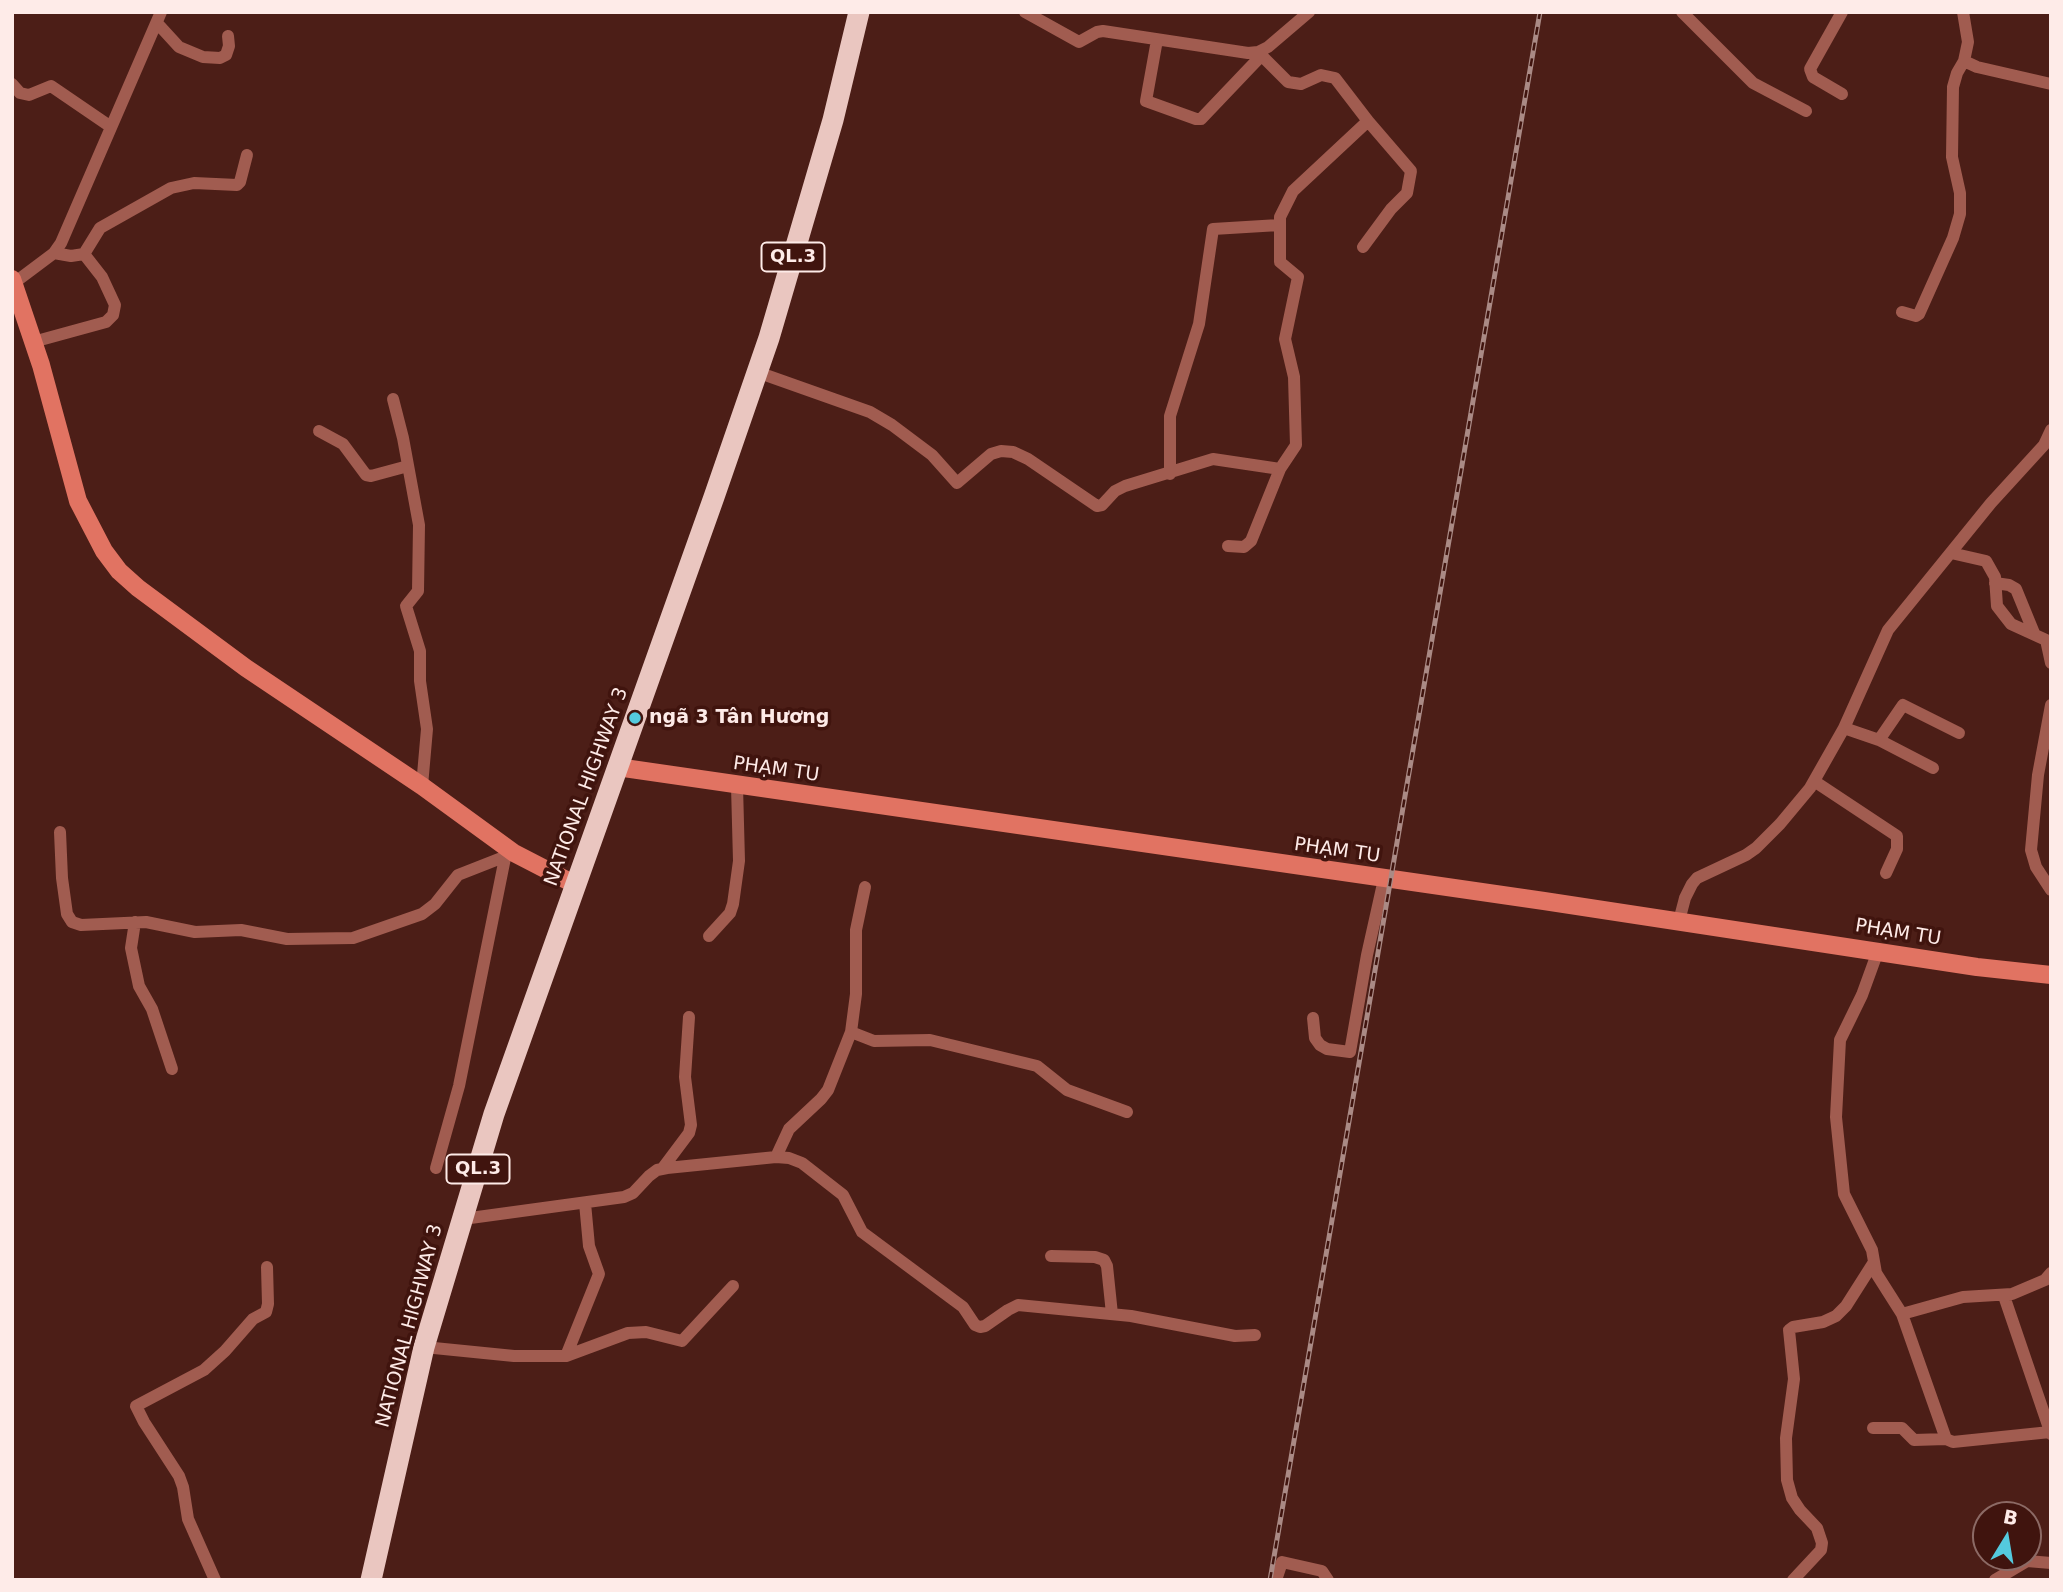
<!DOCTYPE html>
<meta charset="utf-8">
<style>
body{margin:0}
#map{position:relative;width:2063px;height:1592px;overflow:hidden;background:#4c1e17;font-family:"DejaVu Sans",sans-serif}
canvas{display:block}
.frame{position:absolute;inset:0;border:14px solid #feebe8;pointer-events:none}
.north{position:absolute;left:1972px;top:1501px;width:70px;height:70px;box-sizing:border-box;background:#40140e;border:2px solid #8c6a65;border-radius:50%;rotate:11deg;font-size:19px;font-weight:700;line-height:28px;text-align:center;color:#feebe8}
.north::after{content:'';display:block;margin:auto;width:24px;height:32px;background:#54cade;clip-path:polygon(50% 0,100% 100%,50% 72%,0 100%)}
</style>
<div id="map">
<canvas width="2063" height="1592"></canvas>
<div class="frame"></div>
<div class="north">B</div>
</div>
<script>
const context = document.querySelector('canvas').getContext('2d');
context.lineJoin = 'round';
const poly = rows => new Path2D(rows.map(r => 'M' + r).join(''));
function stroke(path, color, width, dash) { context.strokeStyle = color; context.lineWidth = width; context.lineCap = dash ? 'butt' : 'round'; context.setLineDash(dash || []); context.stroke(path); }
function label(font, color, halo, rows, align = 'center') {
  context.font = font + ' "DejaVu Sans",sans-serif'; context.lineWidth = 7; context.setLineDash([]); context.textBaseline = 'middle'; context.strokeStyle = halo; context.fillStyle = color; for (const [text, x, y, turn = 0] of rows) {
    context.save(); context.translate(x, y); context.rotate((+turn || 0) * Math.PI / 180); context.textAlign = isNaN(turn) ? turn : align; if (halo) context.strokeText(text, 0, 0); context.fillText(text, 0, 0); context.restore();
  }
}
const street = poly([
 [1025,12,1079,42,1097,32,1103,31,1248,53,1258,52,1268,47,1309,12],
 [1682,12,1753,83,1806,111],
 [1842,12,1810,69,1813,77,1842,94],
 [1963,12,1968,42,1964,61,1977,67,2051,84],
 [157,23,179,47,203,57,220,58,226,55,229,46,228,36],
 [1157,40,1146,101,1196,119,1201,119,1261,56],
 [1258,52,1288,82,1301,84,1321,75,1335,78,1368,121,1411,171,1407,193,1391,209,1363,247],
 [12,84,20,93,29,95,51,86,111,127],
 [54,253,71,256,84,254,100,228,171,188,194,183,237,185,240,182,247,155],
 [14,283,54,253,61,243,161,12],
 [1902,312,1916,316,1919,314,1953,238,1960,214,1960,193,1952,157,1953,87,1957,73,1964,61],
 [33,342,106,322,113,315,115,305,102,277,84,254],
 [757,372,870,412,892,425,932,455,957,483,991,454,1001,451,1013,452,1028,459,1097,506,1102,505,1115,491,1125,486,1213,459,1280,469],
 [393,399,403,438,419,525,418,591,406,606,420,651,420,681,427,729,422,786],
 [319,431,343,444,366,475,371,476,408,466],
 [1170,474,1170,416,1199,324,1213,229,1279,225],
 [1228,546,1244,547,1251,541,1280,469,1296,445,1294,377,1285,339,1298,277,1280,262,1280,217,1293,191,1368,121],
 [1951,553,1986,561,1995,577,1997,606,2011,624,2046,640,2051,663],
 [1995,583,2009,585,2016,589,2034,633],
 [2051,705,2038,775,2031,850,2036,867,2051,890],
 [1844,728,1879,740,1933,768],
 [1879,740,1903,705,1959,733],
 [1814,781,1897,836,1897,849,1886,873],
 [60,832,62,878,67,914,72,922,81,925,146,922,195,932,241,930,287,939,353,938,422,914,435,904,458,875,514,853],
 [1679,921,1685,898,1692,884,1697,878,1746,855,1756,848,1780,824,1810,788,1844,728,1888,630,1991,503,2044,445,2051,430],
 [135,922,131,948,139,986,152,1009,172,1069],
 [709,936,730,913,733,904,739,861,737,786],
 [1878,951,1862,995,1840,1040,1836,1117,1844,1194,1872,1250,1876,1273,1902,1314,1946,1439,1953,1442,2050,1432],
 [1313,1018,1315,1038,1320,1045,1327,1049,1350,1052,1367,955,1384,879],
 [851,1032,874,1041,930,1040,1037,1066,1067,1090,1127,1112],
 [776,1157,789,1129,821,1099,828,1090,851,1032,856,994,856,930,865,887],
 [436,1168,459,1086,505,858],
 [662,1169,689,1133,691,1125,685,1077,689,1017],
 [463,1219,624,1197,633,1193,649,1176,657,1170,667,1168,776,1157,789,1158,802,1163,843,1195,862,1232,963,1307,975,1325,980,1327,985,1326,1008,1310,1018,1305,1131,1316,1235,1336,1255,1335],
 [1051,1256,1095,1257,1104,1260,1107,1266,1112,1314],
 [2004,1296,2051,1434],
 [1902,1314,1963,1297,2012,1294,2045,1280,2051,1273],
 [424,1347,514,1356,566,1356,628,1333,646,1332,682,1341,733,1286],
 [566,1356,599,1274,589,1246,585,1203],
 [1873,1428,1902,1428,1914,1440,1946,1439],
 [215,1580,188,1519,183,1487,179,1476,144,1422,136,1406,204,1370,225,1351,253,1319,266,1312,268,1304,267,1267],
 [1276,1580,1282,1562,1322,1571,1328,1580],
 [1793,1580,1821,1550,1822,1543,1817,1528,1800,1510,1792,1498,1787,1480,1786,1438,1794,1379,1789,1330,1793,1327,1823,1322,1836,1316,1846,1306,1874,1262],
 [1995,1580,2027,1561,2051,1563]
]);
const secondary = poly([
 [12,279,41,365,78,501,104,551,119,571,138,588,246,668,422,786,514,853,576,885],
 [617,767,1544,901,1977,967,2051,975]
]);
const highway = poly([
 [371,1580,424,1347,494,1114,714,497,769,338,833,120,859,12]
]);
const rail = poly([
 [1270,1580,1540,12]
]);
const markers = [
 [635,718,7,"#54cade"]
];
const shields = [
 [793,257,63],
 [478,1169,63]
];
const shieldNames = [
 ["QL.3",793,257],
 ["QL.3",478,1169]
];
const poiNames = [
 ["ngã 3 Tân Hương",649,718]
];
const streetNames = [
 ["PHẠM TU",776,770,8],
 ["NATIONAL HIGHWAY 3",587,787,-70],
 ["PHẠM TU",1337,851,8],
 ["PHẠM TU",1898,933,9],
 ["NATIONAL HIGHWAY 3",410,1326,-75]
];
stroke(street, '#a15c50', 12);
stroke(secondary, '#e17362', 18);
stroke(highway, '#eac6c0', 21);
stroke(rail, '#aa8a85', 5);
stroke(rail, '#40140e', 2.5, [8]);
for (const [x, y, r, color] of markers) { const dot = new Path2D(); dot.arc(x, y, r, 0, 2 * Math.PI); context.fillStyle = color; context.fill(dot); stroke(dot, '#40140e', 2.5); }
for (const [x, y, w] of shields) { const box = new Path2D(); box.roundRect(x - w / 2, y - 14.5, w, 29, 5); context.fillStyle = '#40140e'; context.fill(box); stroke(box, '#feebe8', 2); }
label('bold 18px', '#feebe8', null, shieldNames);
label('bold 19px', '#feebe8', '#40140e', poiNames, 'left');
label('19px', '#feebe8', '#40140e', streetNames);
</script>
